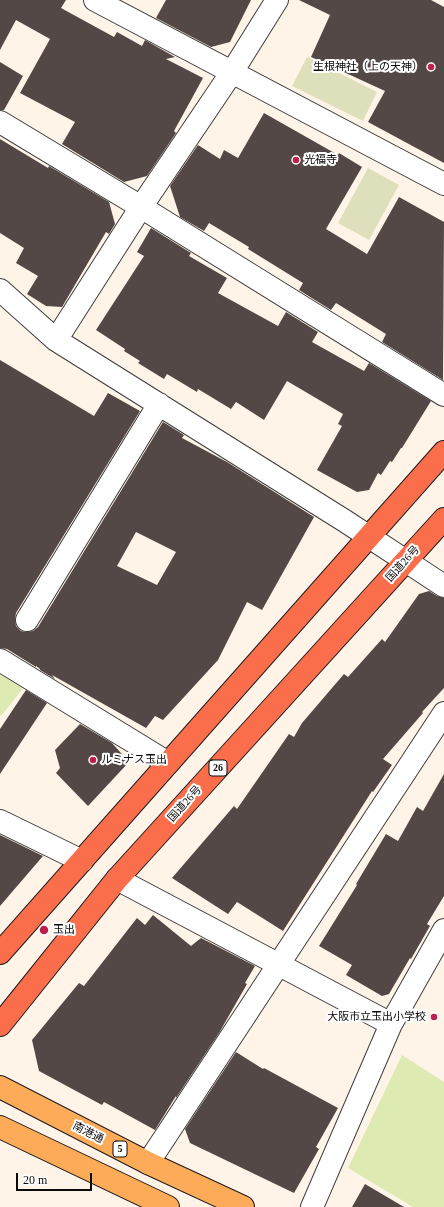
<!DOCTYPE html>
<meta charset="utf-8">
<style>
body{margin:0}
#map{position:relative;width:444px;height:1207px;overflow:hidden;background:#fff4e7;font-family:"Times New Roman",serif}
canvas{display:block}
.scale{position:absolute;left:16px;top:1173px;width:76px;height:18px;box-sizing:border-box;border:2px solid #0a0a0a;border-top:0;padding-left:5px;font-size:12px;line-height:14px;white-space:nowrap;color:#0a0a0a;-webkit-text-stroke:3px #fff;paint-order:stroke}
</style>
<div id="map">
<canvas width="444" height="1207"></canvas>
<div class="scale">20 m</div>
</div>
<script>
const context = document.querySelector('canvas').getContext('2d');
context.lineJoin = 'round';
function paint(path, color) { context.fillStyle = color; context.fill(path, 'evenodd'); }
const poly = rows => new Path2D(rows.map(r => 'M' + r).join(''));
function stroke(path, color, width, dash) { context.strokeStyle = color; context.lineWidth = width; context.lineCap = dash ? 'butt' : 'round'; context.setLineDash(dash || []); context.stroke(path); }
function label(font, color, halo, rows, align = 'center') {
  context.font = font + ' "Times New Roman","Noto Sans JP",serif'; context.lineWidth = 4; context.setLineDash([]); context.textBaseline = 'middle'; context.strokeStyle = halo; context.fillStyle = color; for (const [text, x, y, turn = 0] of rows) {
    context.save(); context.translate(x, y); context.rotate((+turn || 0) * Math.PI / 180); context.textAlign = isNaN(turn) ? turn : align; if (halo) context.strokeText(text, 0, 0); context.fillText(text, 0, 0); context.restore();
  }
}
const green = poly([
 [0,674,24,687,1,716,0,715],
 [402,1055,444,1082,444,1207,413,1207,348,1168]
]);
const cemetery = poly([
 [307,57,377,92,363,121,292,86],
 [368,168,399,185,369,240,338,223]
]);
const building = poly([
 [0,0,66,0,61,8,114,37,117,32,142,46,145,40,175,57,166,59,203,78,174,131,176,133,147,176,124,182,62,144,75,122,20,93,50,39,16,20,0,50],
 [166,0,251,0,230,42,211,47,156,18],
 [299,0,431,0,444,7,444,163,368,122,385,91,311,57,330,15],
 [0,62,23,76,4,110,0,110],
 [264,113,338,155,339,153,362,167,326,229,367,254,399,197,444,222,443,380,382,342,386,334,336,303,331,310,299,290,303,283,248,249,249,247,209,223,204,231,180,217,170,186,198,145,220,159,224,150,238,158],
 [0,139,48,168,49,166,109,202,115,224,109,234,106,232,62,307,46,306,27,294,38,276,16,263,24,248,0,233],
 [151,228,191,253,189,256,227,278,218,293,278,326,286,312,318,332,312,342,364,371,369,363,431,401,402,448,401,448,392,462,390,461,381,475,378,473,369,490,357,492,317,470,342,426,338,424,343,414,287,381,264,420,236,402,231,409,198,389,197,392,167,374,164,379,138,363,140,361,124,351,125,349,96,330,144,256,137,252],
 [0,360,94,416,108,393,140,411,16,613,15,619,16,626,21,631,26,632,33,631,38,627,163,422,184,435,182,438,227,462,314,517,262,610,247,602,218,660,163,720,155,716,146,728,52,675,55,679,40,670,40,669,36,666,36,667,7,649,0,648],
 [136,532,176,552,157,585,117,566],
 [429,591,437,596,444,598,444,688,422,712,423,713,383,759,392,765,373,792,372,791,283,931,237,902,228,914,172,878,234,806,237,809,289,734,294,737,302,723,344,674,348,677,382,639,385,642,419,594],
 [26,690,47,703,0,774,0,729],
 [80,724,112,743,129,762,88,806,56,773,60,768,55,750],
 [444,774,444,896,427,924,430,926,411,959,410,958,389,994,382,996,346,975,352,965,319,946,357,885,356,884,386,834,398,841,417,807,423,811],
 [0,835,43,856,0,906],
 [153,915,191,946,201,938,255,966,245,983,247,984,219,1033,176,1098,176,1096,155,1130,104,1102,102,1105,39,1071,32,1040,79,983,84,986,137,918,145,925],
 [236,1052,263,1069,264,1068,338,1108,316,1147,319,1149,294,1193,190,1143,185,1129],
 [365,1184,404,1207,352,1207]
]);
const minor = poly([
 [95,0,444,184],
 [0,122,141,207,444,395],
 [0,290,56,340,345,521,444,586],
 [56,340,141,207,232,72,277,0],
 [27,620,159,404],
 [0,660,168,763],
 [0,821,82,861],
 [117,879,391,1024],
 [148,1163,444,713],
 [312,1207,391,1024,444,930]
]);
const major = poly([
 [0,1087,148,1163,243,1207],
 [0,1127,168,1207]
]);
const highway = poly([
 [0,953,444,452],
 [0,1025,117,879,444,519]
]);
const markers = [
 [431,67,4,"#bd1f4f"],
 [296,160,4,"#bd1f4f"],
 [93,760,4,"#bd1f4f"],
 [44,930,5,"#bd1f4f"],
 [434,1017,4,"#bd1f4f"]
];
const shields = [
 [218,768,18],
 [120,1149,14]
];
const shieldNames = [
 ["26",218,768],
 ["5",120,1149]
];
const poiNames = [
 ["生根神社（上の天神）",423,67,"right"],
 ["光福寺",304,160],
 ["ルミナス玉出",101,760],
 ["玉出",53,930],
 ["大阪市立玉出小学校",426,1017,"right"]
];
const streetNames = [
 ["国道26号",403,564,-48],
 ["国道26号",185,804,-48],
 ["南港通",88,1133,27]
];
paint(green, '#ddeab1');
paint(cemetery, '#dde0ba');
paint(building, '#534846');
stroke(minor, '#3d3d3d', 24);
stroke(major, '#1b1b1b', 24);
stroke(highway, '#1b1b1b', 24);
stroke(minor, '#fff', 22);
stroke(major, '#fdab59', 22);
stroke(highway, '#fa6e4b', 22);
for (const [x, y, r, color] of markers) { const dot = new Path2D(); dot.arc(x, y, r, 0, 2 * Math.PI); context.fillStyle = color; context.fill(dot); stroke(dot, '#fff', 1.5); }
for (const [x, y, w] of shields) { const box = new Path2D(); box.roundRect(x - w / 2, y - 8, w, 16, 3); context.fillStyle = '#fff'; context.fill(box); stroke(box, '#0a0a0a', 1); }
label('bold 10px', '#0a0a0a', null, shieldNames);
label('11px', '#0a0a0a', '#fff', poiNames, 'left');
label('11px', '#0a0a0a', '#fff', streetNames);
</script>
